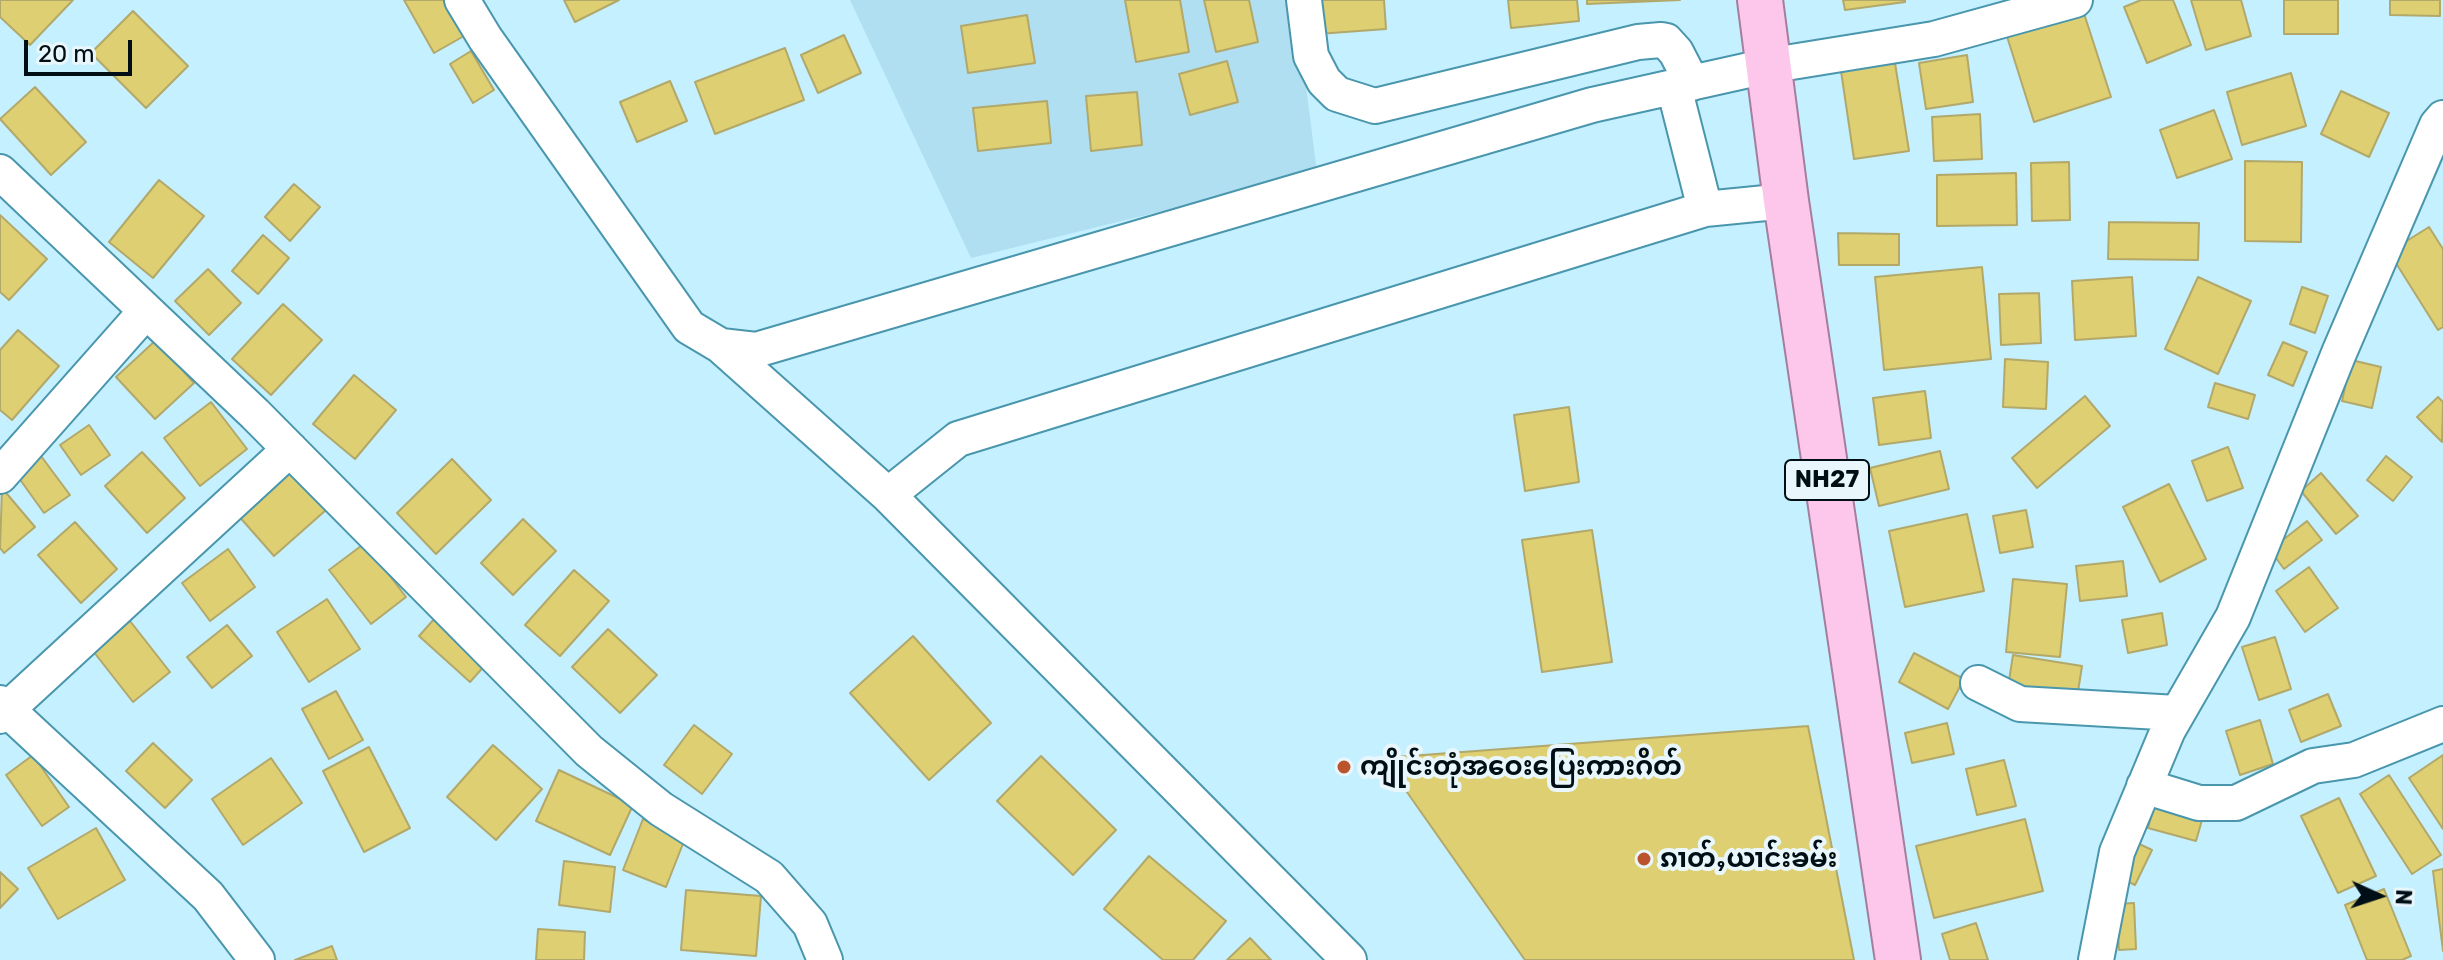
<!DOCTYPE html>
<meta charset="utf-8">
<style>
body{margin:0}
#map{position:relative;width:2443px;height:960px;overflow:hidden;background:#c4f0ff;font-family:Rubik,sans-serif}
canvas{display:block}
.north{position:absolute;left:2339px;top:856px;width:80px;height:80px;-webkit-text-stroke:6px #e9f7fc;paint-order:stroke;rotate:93deg;font-size:22px;font-weight:700;line-height:32px;text-align:center;color:#000f16}
.north::after{content:'';display:block;margin:auto;width:28px;height:36px;background:#000f16;clip-path:polygon(50% 0,100% 100%,50% 72%,0 100%)}
.scale{position:absolute;left:24px;top:40px;width:108px;height:36px;box-sizing:border-box;border:4px solid #000f16;border-top:0;padding-left:10px;font-size:24px;line-height:28px;white-space:nowrap;color:#000f16;-webkit-text-stroke:6px #e9f7fc;paint-order:stroke}
</style>
<div id="map">
<canvas width="2443" height="960"></canvas>
<div class="north">N</div>
<div class="scale">20 m</div>
</div>
<script>
const context = document.querySelector('canvas').getContext('2d');
context.lineJoin = 'round';
function paint(path, color) { context.fillStyle = color; context.fill(path, 'evenodd'); }
const poly = rows => new Path2D(rows.map(r => 'M' + r).join(''));
function stroke(path, color, width, dash) { context.strokeStyle = color; context.lineWidth = width; context.lineCap = dash ? 'butt' : 'round'; context.setLineDash(dash || []); context.stroke(path); }
function label(font, color, halo, rows, align = 'center') {
  context.font = font + ' Rubik,"Noto Sans Myanmar",sans-serif'; context.lineWidth = 8; context.setLineDash([]); context.textBaseline = 'middle'; context.strokeStyle = halo; context.fillStyle = color; for (const [text, x, y, turn = 0] of rows) {
    context.save(); context.translate(x, y); context.rotate((+turn || 0) * Math.PI / 180); context.textAlign = isNaN(turn) ? turn : align; if (halo) context.strokeText(text, 0, 0); context.fillText(text, 0, 0); context.restore();
  }
}
const built = poly([
 [850,0,1295,0,1317,173,971,258]
]);
const building = poly([
 [0,0,73,0,30,45,0,17,0,0],
 [404,0,444,0,464,36,434,53,404,0],
 [564,0,619,0,575,22,564,0],
 [1125,0,1180,0,1189,52,1136,62,1125,0],
 [1204,0,1249,0,1258,42,1216,52,1204,0],
 [1315,0,1384,0,1386,29,1318,34,1315,0],
 [1508,0,1577,0,1579,21,1511,28,1508,0],
 [1587,0,1680,0,1587,4,1587,0],
 [1843,0,1905,0,1905,2,1845,10,1843,0],
 [2141,0,2173,0,2191,45,2147,63,2124,7,2141,0],
 [2191,0,2241,0,2251,36,2206,50,2191,0],
 [2284,0,2338,0,2338,34,2284,34,2284,0],
 [2390,0,2440,0,2440,16,2390,15,2390,0],
 [2080,1,2111,97,2034,122,2004,27,2080,1],
 [133,11,188,66,146,108,91,53,133,11],
 [1027,15,1035,63,968,73,961,26,1027,15],
 [844,35,861,73,818,93,801,55,844,35],
 [785,48,804,100,715,134,695,82,785,48],
 [471,51,494,90,473,103,450,64,471,51],
 [1967,55,1973,102,1926,109,1919,63,1967,55],
 [1227,61,1238,102,1190,115,1179,74,1227,61],
 [1895,63,1909,151,1854,159,1841,71,1895,63],
 [2291,73,2306,126,2242,145,2227,92,2291,73],
 [670,81,687,121,637,142,620,102,670,81],
 [35,87,86,142,51,175,0,119,35,87],
 [2341,91,2389,113,2369,157,2321,134,2341,91],
 [1137,92,1142,145,1091,151,1086,96,1137,92],
 [1047,101,1051,143,978,151,973,108,1047,101],
 [2214,110,2232,159,2177,178,2160,130,2214,110],
 [1980,114,1982,159,1934,161,1932,117,1980,114],
 [2245,161,2302,162,2301,242,2245,241,2245,161],
 [2069,162,2070,220,2032,221,2031,163,2069,162],
 [2016,173,2017,225,1937,226,1937,175,2016,173],
 [159,180,204,216,153,278,109,242,159,180],
 [294,184,320,207,290,241,265,217,294,184],
 [0,215,47,259,9,300,0,292,0,215],
 [2109,222,2199,223,2198,260,2108,259,2109,222],
 [2429,227,2443,249,2443,327,2438,330,2389,252,2429,227],
 [1838,233,1899,234,1899,265,1839,265,1838,233],
 [263,235,289,258,258,294,232,271,263,235],
 [1982,267,1991,359,1884,370,1875,277,1982,267],
 [208,269,241,303,209,335,175,301,208,269],
 [2132,277,2136,336,2075,340,2072,281,2132,277],
 [2198,277,2251,301,2218,374,2165,349,2198,277],
 [2302,287,2328,296,2315,333,2290,324,2302,287],
 [2039,293,2041,343,2001,345,1999,294,2039,293],
 [283,304,322,340,271,395,232,359,283,304],
 [18,330,59,366,12,420,0,410,0,350,18,330],
 [156,340,194,383,155,419,116,377,156,340],
 [2283,342,2307,352,2293,386,2268,375,2283,342],
 [2005,359,2048,362,2046,409,2003,407,2005,359],
 [2351,360,2381,367,2372,408,2342,401,2351,360],
 [354,375,396,410,355,459,313,424,354,375],
 [2215,383,2255,395,2248,419,2208,407,2215,383],
 [1925,391,1931,438,1879,445,1873,398,1925,391],
 [2085,396,2110,426,2037,488,2012,458,2085,396],
 [2438,397,2443,402,2442,442,2417,417,2438,397],
 [211,402,247,449,200,486,164,438,211,402],
 [1569,407,1579,482,1525,491,1514,415,1569,407],
 [89,425,110,455,81,475,60,445,89,425],
 [2228,447,2243,488,2207,501,2192,461,2228,447],
 [1940,451,1949,489,1879,506,1870,468,1940,451],
 [142,452,185,498,147,533,105,486,142,452],
 [41,456,70,495,44,513,16,474,41,456],
 [2386,456,2412,477,2393,501,2367,480,2386,456],
 [452,459,491,500,436,554,397,513,452,459],
 [288,468,326,510,274,556,237,514,288,468],
 [2321,473,2358,516,2336,534,2301,491,2321,473],
 [2169,484,2206,559,2160,582,2123,507,2169,484],
 [2,488,35,527,4,553,0,548,2,488],
 [2026,510,2033,547,2000,553,1993,516,2026,510],
 [1967,514,1984,591,1905,607,1889,531,1967,514],
 [523,519,556,551,513,595,481,563,523,519],
 [2307,521,2322,540,2284,569,2270,550,2307,521],
 [75,522,117,569,81,603,38,555,75,522],
 [1592,530,1612,662,1542,672,1522,540,1592,530],
 [365,543,406,597,371,624,329,570,365,543],
 [228,549,255,587,210,621,182,583,228,549],
 [2123,561,2127,596,2080,601,2076,566,2123,561],
 [2309,567,2338,608,2305,632,2276,591,2309,567],
 [574,570,609,601,560,656,525,625,574,570],
 [2013,579,2067,584,2060,657,2006,652,2013,579],
 [327,599,360,649,309,682,277,632,327,599],
 [2162,613,2167,645,2128,653,2122,620,2162,613],
 [436,617,487,663,470,682,419,636,436,617],
 [130,621,170,672,133,702,93,651,130,621],
 [227,625,252,656,212,688,187,657,227,625],
 [608,629,657,675,620,713,572,667,608,629],
 [913,636,991,723,929,780,850,693,913,636],
 [2275,637,2291,689,2259,700,2242,647,2275,637],
 [1914,653,1964,679,1948,709,1899,682,1914,653],
 [2013,655,2082,666,2077,698,2008,687,2013,655],
 [336,691,363,740,329,759,302,709,336,691],
 [2328,694,2341,726,2301,742,2289,710,2328,694],
 [2260,720,2273,764,2240,775,2226,731,2260,720],
 [1947,723,1954,754,1912,763,1905,733,1947,723],
 [694,725,732,754,702,794,664,765,694,725],
 [1808,726,1854,960,1525,960,1383,758,1808,726],
 [153,743,192,780,165,808,126,771,153,743],
 [493,745,542,789,496,840,447,797,493,745],
 [369,747,410,828,364,852,323,771,369,747],
 [33,755,69,807,42,826,6,775,33,755],
 [2443,755,2443,829,2409,778,2443,755],
 [1041,756,1116,830,1073,875,997,801,1041,756],
 [271,758,302,803,243,845,212,799,271,758],
 [2004,760,2016,806,1977,815,1966,769,2004,760],
 [559,770,633,805,610,855,536,821,559,770],
 [2389,775,2441,855,2412,874,2360,794,2389,775],
 [2339,798,2376,876,2338,893,2301,816,2339,798],
 [2156,800,2204,813,2196,841,2148,828,2156,800],
 [643,819,686,836,666,887,623,870,643,819],
 [2025,819,2043,891,1934,918,1916,846,2025,819],
 [96,828,125,880,58,919,28,868,96,828],
 [2133,841,2152,850,2135,885,2117,876,2133,841],
 [1149,856,1226,921,1193,960,1163,960,1104,909,1149,856],
 [564,861,615,867,610,912,559,905,564,861],
 [2443,869,2443,951,2433,871,2443,869],
 [0,872,18,889,0,908,0,872],
 [2384,889,2411,956,2402,960,2367,960,2345,905,2384,889],
 [686,890,761,896,756,956,681,950,686,890],
 [2134,903,2136,949,2119,950,2116,904,2134,903],
 [1976,923,1988,960,1950,960,1942,934,1976,923],
 [538,929,585,932,584,960,536,960,538,929],
 [1250,938,1271,960,1227,960,1250,938],
 [332,946,337,960,295,960,332,946]
]);
const minor = poly([
 [462,0,485,38,689,327,721,346,888,495,1349,960],
 [1304,0,1311,56,1324,81,1337,94,1375,106,1638,42,1661,40,1666,41,1676,52,1692,83],
 [1674,87,1705,209],
 [0,172,255,414,589,751,661,809,769,877,810,924,825,960],
 [721,346,756,350,1592,105,1767,66,1934,39,2075,0],
 [0,476,146,311],
 [888,495,958,439,1705,209,1786,201],
 [1978,683,2020,704,2177,713],
 [0,703,208,896,257,960],
 [0,716,290,449],
 [2144,786,2199,803,2236,803,2313,766,2354,760,2443,724],
 [2096,960,2117,852,2168,730,2233,617,2339,353,2437,125,2443,118]
]);
const trunk = poly([
 [1760,0,1786,201,1898,960]
]);
const markers = [
 [1344,767,8,"#bb542d"],
 [1644,859,8,"#bb542d"]
];
const shields = [
 [1827,480,84]
];
const shieldNames = [
 ["NH27",1827,480]
];
const poiNames = [
 ["ကျိုင်းတုံအဝေးပြေးကားဂိတ်",1360,767],
 ["ၵၢတ်ႇယၢင်းၶမ်း",1660,859]
];
paint(built, '#afdff0');
paint(building, '#decf72');
stroke(building, '#b2a86a', 2);
stroke(minor, '#4996ad', 38);
stroke(trunk, '#a47e9d', 48);
stroke(minor, '#fff', 34);
stroke(trunk, '#fcc7ea', 44);
for (const [x, y, r, color] of markers) { const dot = new Path2D(); dot.arc(x, y, r, 0, 2 * Math.PI); context.fillStyle = color; context.fill(dot); stroke(dot, '#e9f7fc', 3); }
for (const [x, y, w] of shields) { const box = new Path2D(); box.roundRect(x - w / 2, y - 20, w, 40, 6); context.fillStyle = '#e9f7fc'; context.fill(box); stroke(box, '#000f16', 2); }
label('bold 24px', '#000f16', null, shieldNames);
label('bold 26px', '#000f16', '#e9f7fc', poiNames, 'left');
</script>
